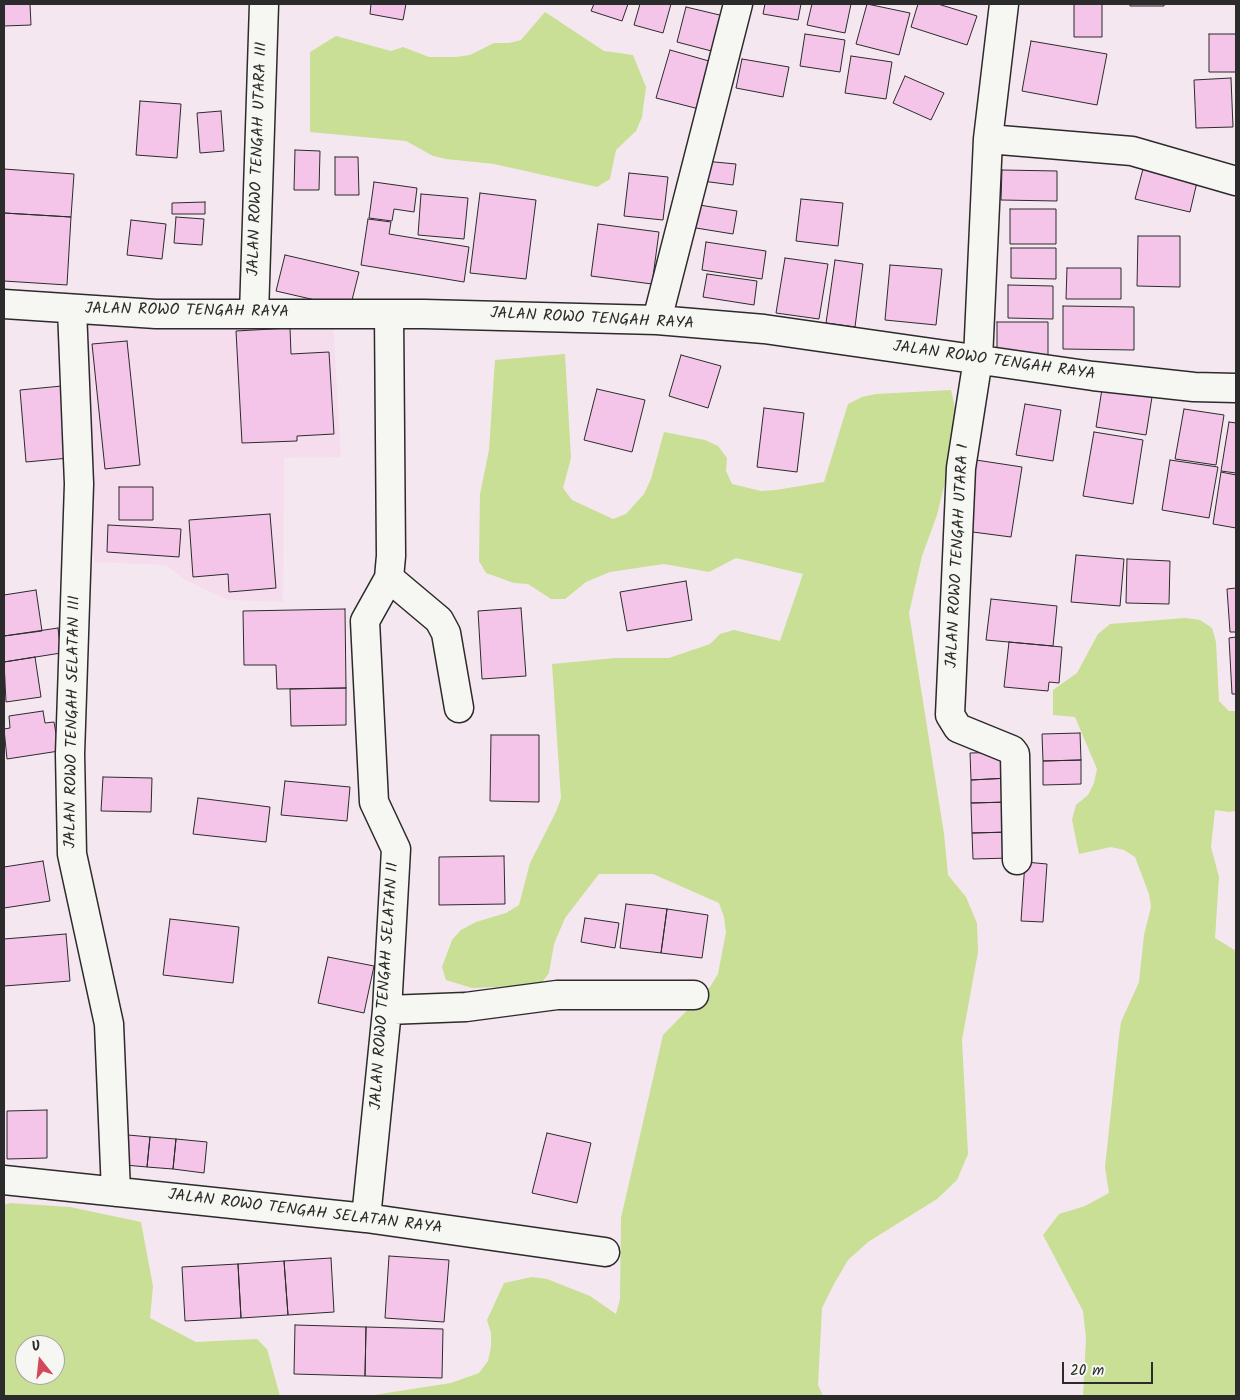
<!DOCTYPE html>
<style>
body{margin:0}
#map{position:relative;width:1240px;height:1400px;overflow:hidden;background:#f5e7ef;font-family:Kalam,sans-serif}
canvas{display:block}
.frame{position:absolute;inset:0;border:5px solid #2b2b2b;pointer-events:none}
.north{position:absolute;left:15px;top:1335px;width:50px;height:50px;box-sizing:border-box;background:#f6f6f2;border:1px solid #a5a5a2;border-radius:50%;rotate:344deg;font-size:14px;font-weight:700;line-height:20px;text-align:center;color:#2b2b2b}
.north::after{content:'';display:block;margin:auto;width:18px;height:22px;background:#d1495b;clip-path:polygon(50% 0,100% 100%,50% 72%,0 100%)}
.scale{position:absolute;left:1062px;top:1362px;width:91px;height:22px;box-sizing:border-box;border:2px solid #2b2b2b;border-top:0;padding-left:6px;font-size:15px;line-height:18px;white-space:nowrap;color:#2b2b2b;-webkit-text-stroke:4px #f6f6f2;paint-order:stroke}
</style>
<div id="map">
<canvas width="1240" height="1400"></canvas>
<div class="frame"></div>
<div class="north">U</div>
<div class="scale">20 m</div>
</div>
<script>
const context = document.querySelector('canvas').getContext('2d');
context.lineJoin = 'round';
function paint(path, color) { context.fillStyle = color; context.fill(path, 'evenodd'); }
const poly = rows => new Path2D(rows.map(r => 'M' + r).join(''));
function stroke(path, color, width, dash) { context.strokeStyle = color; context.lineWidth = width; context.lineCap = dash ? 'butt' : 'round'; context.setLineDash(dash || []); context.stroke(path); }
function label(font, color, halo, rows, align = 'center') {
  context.font = font + ' Kalam,sans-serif'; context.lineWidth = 4; context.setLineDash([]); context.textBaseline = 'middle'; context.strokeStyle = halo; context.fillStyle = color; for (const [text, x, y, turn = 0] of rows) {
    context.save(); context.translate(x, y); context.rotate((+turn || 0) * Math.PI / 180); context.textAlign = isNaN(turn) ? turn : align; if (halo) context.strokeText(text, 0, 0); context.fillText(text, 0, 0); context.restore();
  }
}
const built = poly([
 [333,321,341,457,284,458,283,602,228,600,185,580,166,565,94,562,81,325]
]);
const green = poly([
 [545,12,604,51,633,55,646,87,642,117,636,131,616,150,610,179,597,187,494,164,446,159,433,156,406,141,310,132,310,52,336,36,391,51,403,47,429,57,456,57,470,55,494,43,509,43,521,40],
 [565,354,571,458,563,488,572,500,613,519,626,514,644,494,651,479,664,432,705,440,718,446,727,458,726,471,732,484,761,491,776,490,824,482,848,404,862,397,876,394,951,390,959,425,937,515,922,556,909,613,944,834,948,875,966,897,977,923,978,952,962,1040,968,1154,957,1180,937,1199,868,1242,848,1260,834,1284,822,1308,818,1385,823,1396,367,1396,451,1383,479,1373,488,1361,491,1347,491,1333,487,1320,504,1283,532,1277,547,1279,590,1296,616,1314,620,1299,621,1218,663,1035,710,987,718,974,726,932,724,917,719,903,653,874,599,874,565,918,554,944,549,973,540,985,472,988,446,980,442,967,452,940,461,930,476,922,506,913,519,905,530,863,556,812,561,798,552,664,615,658,669,658,710,644,720,634,734,630,780,641,803,574,736,558,709,572,664,564,610,572,586,582,565,599,551,599,528,584,514,583,486,573,479,561,480,494,489,450,495,360],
 [1185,618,1200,620,1212,628,1216,642,1219,701,1229,711,1236,711,1236,811,1229,812,1215,810,1211,847,1219,877,1215,938,1236,951,1236,1396,1083,1396,1086,1338,1083,1311,1043,1235,1059,1214,1085,1206,1109,1193,1105,1167,1119,1036,1121,1022,1139,982,1144,935,1151,907,1149,894,1135,857,1124,850,1111,847,1079,854,1072,820,1076,805,1088,795,1094,783,1097,769,1075,717,1053,715,1053,690,1077,673,1098,634,1110,624],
 [10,1203,70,1207,141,1222,153,1286,150,1318,196,1342,257,1339,267,1349,280,1396,4,1396,4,1205],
 [25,1345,55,1345,55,1375,25,1375]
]);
const building = poly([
 [4,4,30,4,31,25,4,26,4,4],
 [371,4,406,4,403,20,370,14,371,4],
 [594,4,628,4,622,21,591,11,594,4],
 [640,4,671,4,663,33,634,25,640,4],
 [765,4,801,4,798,20,763,14,765,4],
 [812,4,851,4,845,33,807,25,812,4],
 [867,4,910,13,899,55,856,44,867,4],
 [918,4,938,4,977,16,967,45,911,27,918,4],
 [1074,4,1102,4,1102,37,1074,37,1074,4],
 [1130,4,1164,4,1164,6,1130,6,1130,4],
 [686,7,728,17,719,53,677,42,686,7],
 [805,34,845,40,840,72,800,66,805,34],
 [1209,34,1236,34,1236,72,1209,72,1209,34],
 [1031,41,1107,54,1097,105,1022,91,1031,41],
 [670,50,716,63,703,110,656,98,670,50],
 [851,56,892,62,886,99,845,93,851,56],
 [742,59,789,67,783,97,736,88,742,59],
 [905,76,944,93,931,120,893,103,905,76],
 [1231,78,1233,127,1196,128,1194,80,1231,78],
 [140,101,181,104,177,158,136,155,140,101],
 [221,111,224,151,200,153,197,113,221,111],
 [295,150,320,151,319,190,294,190,295,150],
 [335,157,358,157,359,195,335,195,335,157],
 [704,161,736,164,733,185,702,181,704,161],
 [4,169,74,174,71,217,4,213,4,169],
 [1143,169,1197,182,1190,212,1135,199,1143,169],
 [1002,170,1057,171,1057,201,1001,200,1002,170],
 [629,173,668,177,663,220,624,216,629,173],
 [374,182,417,188,414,212,394,209,392,221,369,218,374,182],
 [480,193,536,200,526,279,470,273,480,193],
 [421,194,468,198,464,239,418,235,421,194],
 [801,199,843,203,838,246,796,241,801,199],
 [205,202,205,214,172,214,172,203,205,202],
 [693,204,737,211,733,234,690,227,693,204],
 [1010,209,1056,209,1056,244,1010,244,1010,209],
 [4,213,71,217,67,285,4,281,4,213],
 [176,217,204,219,202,245,174,243,176,217],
 [368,219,391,222,389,234,469,247,464,282,361,265,368,219],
 [131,220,166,224,162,259,127,255,131,220],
 [598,224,659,232,652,284,591,276,598,224],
 [1138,236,1180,236,1180,287,1137,286,1138,236],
 [706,242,766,251,762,279,702,270,706,242],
 [1011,248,1056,248,1056,279,1011,278,1011,248],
 [285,255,359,272,350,308,276,291,285,255],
 [785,258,828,264,819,319,776,313,785,258],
 [835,260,863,264,855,327,826,323,835,260],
 [890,265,942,269,936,325,885,320,890,265],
 [1067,268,1121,268,1121,299,1066,299,1067,268],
 [707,274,757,281,754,305,703,297,707,274],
 [1008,285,1053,286,1053,319,1008,318,1008,285],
 [1063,306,1134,307,1134,350,1063,349,1063,306],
 [997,322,1048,322,1048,359,997,359,997,322],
 [290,328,291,354,329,352,334,434,297,436,297,441,242,443,236,331,290,328],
 [127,341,140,465,105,469,92,344,127,341],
 [681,355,721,366,708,408,669,396,681,355],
 [62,386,69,458,26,462,20,390,62,386],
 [597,389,645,400,632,452,584,440,597,389],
 [1102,389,1152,397,1146,435,1096,427,1102,389],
 [1025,404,1061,410,1053,461,1016,455,1025,404],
 [764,408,804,413,797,472,757,467,764,408],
 [1184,409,1224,415,1216,465,1175,459,1184,409],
 [1229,422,1236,423,1236,473,1221,471,1229,422],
 [1094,432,1143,440,1133,504,1083,496,1094,432],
 [976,460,1022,467,1011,537,965,531,976,460],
 [1170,460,1218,467,1209,518,1162,510,1170,460],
 [1221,472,1236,475,1236,528,1213,524,1221,472],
 [119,487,153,487,153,520,119,520,119,487],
 [270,514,276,588,229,592,228,574,193,577,189,520,270,514],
 [108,525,181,529,179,557,107,552,108,525],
 [1076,555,1124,559,1120,606,1071,602,1076,555],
 [1127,559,1170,561,1169,604,1126,603,1127,559],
 [686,581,692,620,627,631,620,592,686,581],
 [1236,588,1236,632,1230,632,1227,589,1236,588],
 [36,590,42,631,4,636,4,595,36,590],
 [991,599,1057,606,1053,646,986,640,991,599],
 [521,608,526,676,482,679,478,611,521,608],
 [345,609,346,688,277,689,276,665,244,665,243,611,345,609],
 [58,628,61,653,4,662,4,636,58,628],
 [1236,637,1236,694,1232,694,1229,638,1236,637],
 [1009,642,1062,647,1059,683,1049,682,1048,691,1004,687,1009,642],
 [35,657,41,697,6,702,4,662,35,657],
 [346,688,346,725,291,726,290,689,346,688],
 [43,711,45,723,54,722,59,751,7,759,4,729,10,728,9,716,43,711],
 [1080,733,1081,760,1043,761,1042,734,1080,733],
 [491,735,539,735,539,802,490,801,491,735],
 [1008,752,1009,778,971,780,970,753,1008,752],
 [1081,760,1081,784,1043,785,1043,761,1081,760],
 [103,777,152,778,151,812,101,811,103,777],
 [1009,778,1009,802,971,803,971,780,1009,778],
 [285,781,350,787,347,821,281,815,285,781],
 [198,798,270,807,266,842,193,834,198,798],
 [1009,802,1010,832,972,833,971,803,1009,802],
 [1010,832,1011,858,973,859,972,833,1010,832],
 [504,856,505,904,439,905,439,857,504,856],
 [43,861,50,901,4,908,4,867,43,861],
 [1025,862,1047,864,1043,922,1021,921,1025,862],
 [626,904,667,909,661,953,620,948,626,904],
 [667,909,708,915,702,958,661,953,667,909],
 [585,918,619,923,615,948,581,942,585,918],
 [170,919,239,927,233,983,163,975,170,919],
 [66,934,70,981,4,986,4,939,66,934],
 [328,957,374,966,364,1013,318,1003,328,957],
 [47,1110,47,1158,7,1159,7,1111,47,1110],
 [547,1133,591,1143,577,1203,532,1193,547,1133],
 [128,1135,150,1137,147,1167,125,1165,128,1135],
 [150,1137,176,1139,173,1169,147,1167,150,1137],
 [176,1139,207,1142,204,1173,173,1169,176,1139],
 [389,1256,449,1260,444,1322,385,1318,389,1256],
 [331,1258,334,1312,288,1315,284,1261,331,1258],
 [284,1261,288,1315,241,1318,238,1264,284,1261],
 [238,1264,241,1318,185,1321,182,1267,238,1264],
 [295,1325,366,1327,365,1376,294,1374,295,1325],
 [366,1327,443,1329,442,1378,365,1376,366,1327]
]);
const street = poly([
 [1004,4,988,139,978,359,961,468,950,715,958,728,1012,750,1015,754,1017,860],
 [988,139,1132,151,1236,181],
 [4,304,156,314,424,314,657,320,764,329,1093,376,1194,387,1236,388],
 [72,309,79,484,70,754,72,854,109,1024,116,1192],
 [254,314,264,4],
 [657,320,738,4],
 [389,578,439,620,446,633,459,708],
 [387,1010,466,1007,557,995,694,995],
 [4,1180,366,1218,605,1252],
 [366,1218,387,1010,396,849,374,802,365,621,389,578,391,556,389,314]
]);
const streetNames = [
 ["JALAN ROWO TENGAH UTARA III",259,159,-88],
 ["JALAN ROWO TENGAH RAYA",187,312,1],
 ["JALAN ROWO TENGAH RAYA",592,320,3],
 ["JALAN ROWO TENGAH RAYA",994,362,8],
 ["JALAN ROWO TENGAH UTARA I",959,556,-87],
 ["JALAN ROWO TENGAH SELATAN III",74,722,-89],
 ["JALAN ROWO TENGAH SELATAN II",386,986,-86],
 ["JALAN ROWO TENGAH SELATAN RAYA",305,1213,7]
];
paint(built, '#f5dded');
paint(green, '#c8df95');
paint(building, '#f4c5e8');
stroke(building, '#2b2b2b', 1);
stroke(street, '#2b2b2b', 31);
stroke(street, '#f6f6f2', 28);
label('16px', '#2b2b2b', '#f6f6f2', streetNames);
</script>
